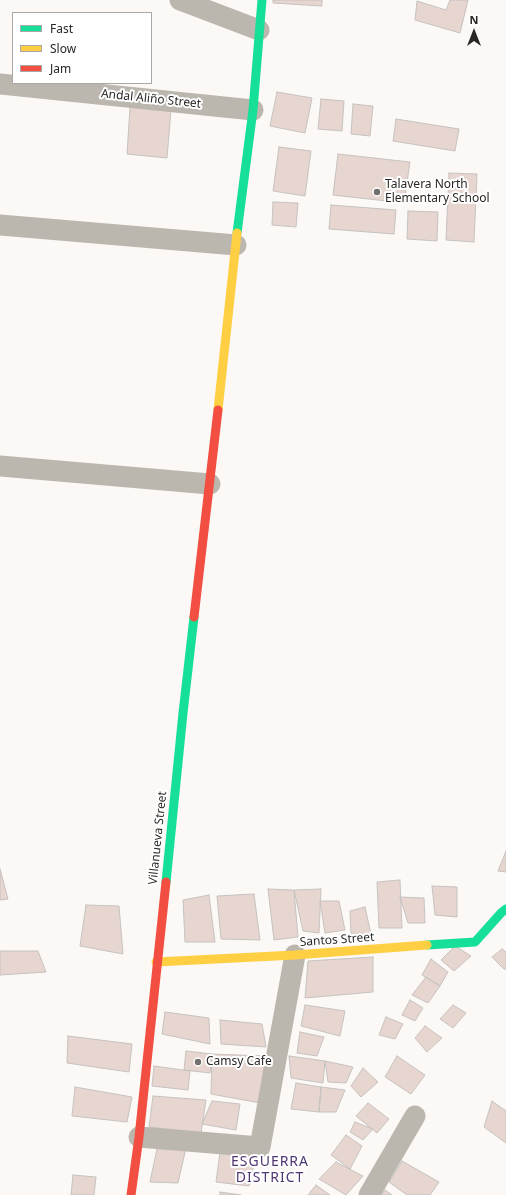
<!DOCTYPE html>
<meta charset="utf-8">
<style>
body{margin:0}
#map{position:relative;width:506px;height:1195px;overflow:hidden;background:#fbf8f5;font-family:"Noto Sans",sans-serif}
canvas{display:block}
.legend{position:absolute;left:12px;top:12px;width:140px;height:72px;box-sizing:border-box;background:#fff;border:1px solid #a9a8a7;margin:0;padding:5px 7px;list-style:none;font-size:12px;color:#292624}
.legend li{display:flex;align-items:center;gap:8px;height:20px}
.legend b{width:20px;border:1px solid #a9a8a7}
.north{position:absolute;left:454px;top:12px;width:40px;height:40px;-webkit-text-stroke:3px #fff;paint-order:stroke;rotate:0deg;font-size:11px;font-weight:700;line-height:16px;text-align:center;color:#292624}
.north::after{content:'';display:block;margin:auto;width:14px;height:18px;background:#292624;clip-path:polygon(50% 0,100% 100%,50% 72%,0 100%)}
</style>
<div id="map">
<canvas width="506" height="1195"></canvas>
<ul class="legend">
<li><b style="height:5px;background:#16e098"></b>Fast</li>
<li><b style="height:5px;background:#ffcf43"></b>Slow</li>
<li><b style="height:5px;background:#f24e42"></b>Jam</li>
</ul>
<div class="north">N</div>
</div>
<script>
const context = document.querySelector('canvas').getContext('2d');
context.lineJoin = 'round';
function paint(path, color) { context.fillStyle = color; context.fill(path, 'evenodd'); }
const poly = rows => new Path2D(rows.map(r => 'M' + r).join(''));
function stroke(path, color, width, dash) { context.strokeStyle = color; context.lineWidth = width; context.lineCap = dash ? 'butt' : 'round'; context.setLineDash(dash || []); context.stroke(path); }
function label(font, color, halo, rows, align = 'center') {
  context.font = font + ' "Noto Sans",sans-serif'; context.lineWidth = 4; context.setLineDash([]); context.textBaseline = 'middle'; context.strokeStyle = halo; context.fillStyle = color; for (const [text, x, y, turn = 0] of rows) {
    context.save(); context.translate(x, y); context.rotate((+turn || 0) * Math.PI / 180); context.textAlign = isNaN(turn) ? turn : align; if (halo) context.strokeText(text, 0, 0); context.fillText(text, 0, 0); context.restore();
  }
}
const building = poly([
 [273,0,322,0,322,6,273,3,273,0],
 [450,0,468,0,460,33,415,20,417,1,446,10,450,0],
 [277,92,312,98,305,133,270,126,277,92],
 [321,99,344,101,342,131,318,129,321,99],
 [353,104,373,106,370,136,351,134,353,104],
 [130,107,171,110,167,158,127,154,130,107],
 [396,119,459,129,455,151,393,141,396,119],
 [279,147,311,151,305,196,273,191,279,147],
 [338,154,410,162,404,203,333,195,338,154],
 [449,173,477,174,474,242,446,240,449,173],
 [273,202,298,203,296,227,272,225,273,202],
 [331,205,396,210,394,234,329,229,331,205],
 [408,211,438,212,437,241,407,239,408,211],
 [506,851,506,872,498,871,506,851],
 [0,869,8,899,0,900,0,869],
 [400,880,402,928,379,928,377,882,400,880],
 [432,886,457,887,457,917,435,915,432,886],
 [268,889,294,890,298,937,274,940,268,889],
 [321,889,319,933,303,931,294,890,321,889],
 [254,894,260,940,221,939,217,896,254,894],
 [209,895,215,942,185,942,183,900,209,895],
 [400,897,424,898,425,923,408,923,400,897],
 [320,901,339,901,345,930,325,933,320,901],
 [86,905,119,906,123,954,80,946,86,905],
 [365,907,371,934,351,934,350,911,365,907],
 [455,946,471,956,454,971,441,960,455,946],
 [502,949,506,952,506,969,504,969,492,957,502,949],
 [0,951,38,951,46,972,0,975,0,951],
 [373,957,373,992,305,998,308,961,373,957],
 [431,959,448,972,440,986,422,975,431,959],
 [426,977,440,986,428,1003,412,995,426,977],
 [410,1000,423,1008,415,1021,402,1015,410,1000],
 [305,1005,345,1011,340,1036,301,1026,305,1005],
 [453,1005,466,1013,453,1028,440,1019,453,1005],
 [165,1012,209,1018,210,1044,162,1034,165,1012],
 [386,1017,403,1024,395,1039,379,1035,386,1017],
 [220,1020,262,1024,266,1047,221,1044,220,1020],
 [425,1026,442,1038,427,1052,415,1038,425,1026],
 [300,1032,324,1037,317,1056,297,1053,300,1032],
 [68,1036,132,1044,129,1072,67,1063,68,1036],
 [186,1051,212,1054,210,1073,184,1070,186,1051],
 [212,1054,265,1056,260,1103,211,1094,212,1054],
 [289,1056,325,1061,323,1083,291,1078,289,1056],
 [397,1056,425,1075,411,1094,385,1077,397,1056],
 [325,1061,353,1067,346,1083,328,1082,325,1061],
 [154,1066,190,1071,188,1090,152,1086,154,1066],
 [363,1068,378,1082,361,1097,351,1086,363,1068],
 [296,1083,321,1087,319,1112,291,1109,296,1083],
 [75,1087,132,1097,127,1122,72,1116,75,1087],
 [321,1087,345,1090,336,1112,319,1112,321,1087],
 [153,1096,206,1100,201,1133,149,1127,153,1096],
 [212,1101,240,1104,236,1130,202,1124,212,1101],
 [492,1101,506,1111,506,1143,484,1127,492,1101],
 [368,1103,389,1119,377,1133,356,1116,368,1103],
 [355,1122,373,1129,363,1140,350,1132,355,1122],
 [346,1135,362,1146,350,1169,331,1155,346,1135],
 [158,1144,186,1148,178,1183,150,1182,158,1144],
 [220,1152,256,1155,249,1186,216,1182,220,1152],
 [402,1161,439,1182,430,1195,407,1195,389,1182,402,1161],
 [336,1162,363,1176,346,1195,319,1179,336,1162],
 [73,1175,96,1177,94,1195,71,1195,73,1175],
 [316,1185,330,1195,308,1195,316,1185],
 [385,1190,392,1195,381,1195,385,1190],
 [220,1192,241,1195,220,1195,220,1192]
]);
const street = poly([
 [180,0,259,30],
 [0,84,253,110],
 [0,225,236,245],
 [0,466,210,484],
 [139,1137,260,1147,295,955],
 [369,1195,415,1116]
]);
const fast = poly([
 [237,233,253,110,262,0],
 [166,882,183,713,194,617],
 [427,945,475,942,501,913,506,909]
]);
const slow = poly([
 [218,410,237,233],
 [156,962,295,955,427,945]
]);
const jam = poly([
 [194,617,218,410],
 [131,1195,139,1137,166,882]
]);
const markers = [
 [377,192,4,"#72706d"],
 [198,1062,4,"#72706d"]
];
const streetNames = [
 ["Andal Aliño Street",151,99,6],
 ["Villanueva Street",158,838,-84],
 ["Santos Street",337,940,-4]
];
const poiNames = [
 ["Talavera North",385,185],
 ["Elementary School",385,199],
 ["Camsy Cafe",206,1062]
];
const quarterNames = [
 ["ESGUERRA",270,1162],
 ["DISTRICT",270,1178]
];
paint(building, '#e7d5d0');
stroke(building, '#c5c2c0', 1);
stroke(street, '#bbb7ae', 21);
stroke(fast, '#16e098', 9);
stroke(slow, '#ffcf43', 9);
stroke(jam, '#f24e42', 9);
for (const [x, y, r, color] of markers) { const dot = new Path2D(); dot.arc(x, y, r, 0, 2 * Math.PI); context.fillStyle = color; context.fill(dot); stroke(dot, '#fff', 1.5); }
label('12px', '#292624', '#fff', streetNames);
label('12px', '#292624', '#fff', poiNames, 'left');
context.letterSpacing = '1px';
label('14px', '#503671', '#fff', quarterNames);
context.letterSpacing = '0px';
</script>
